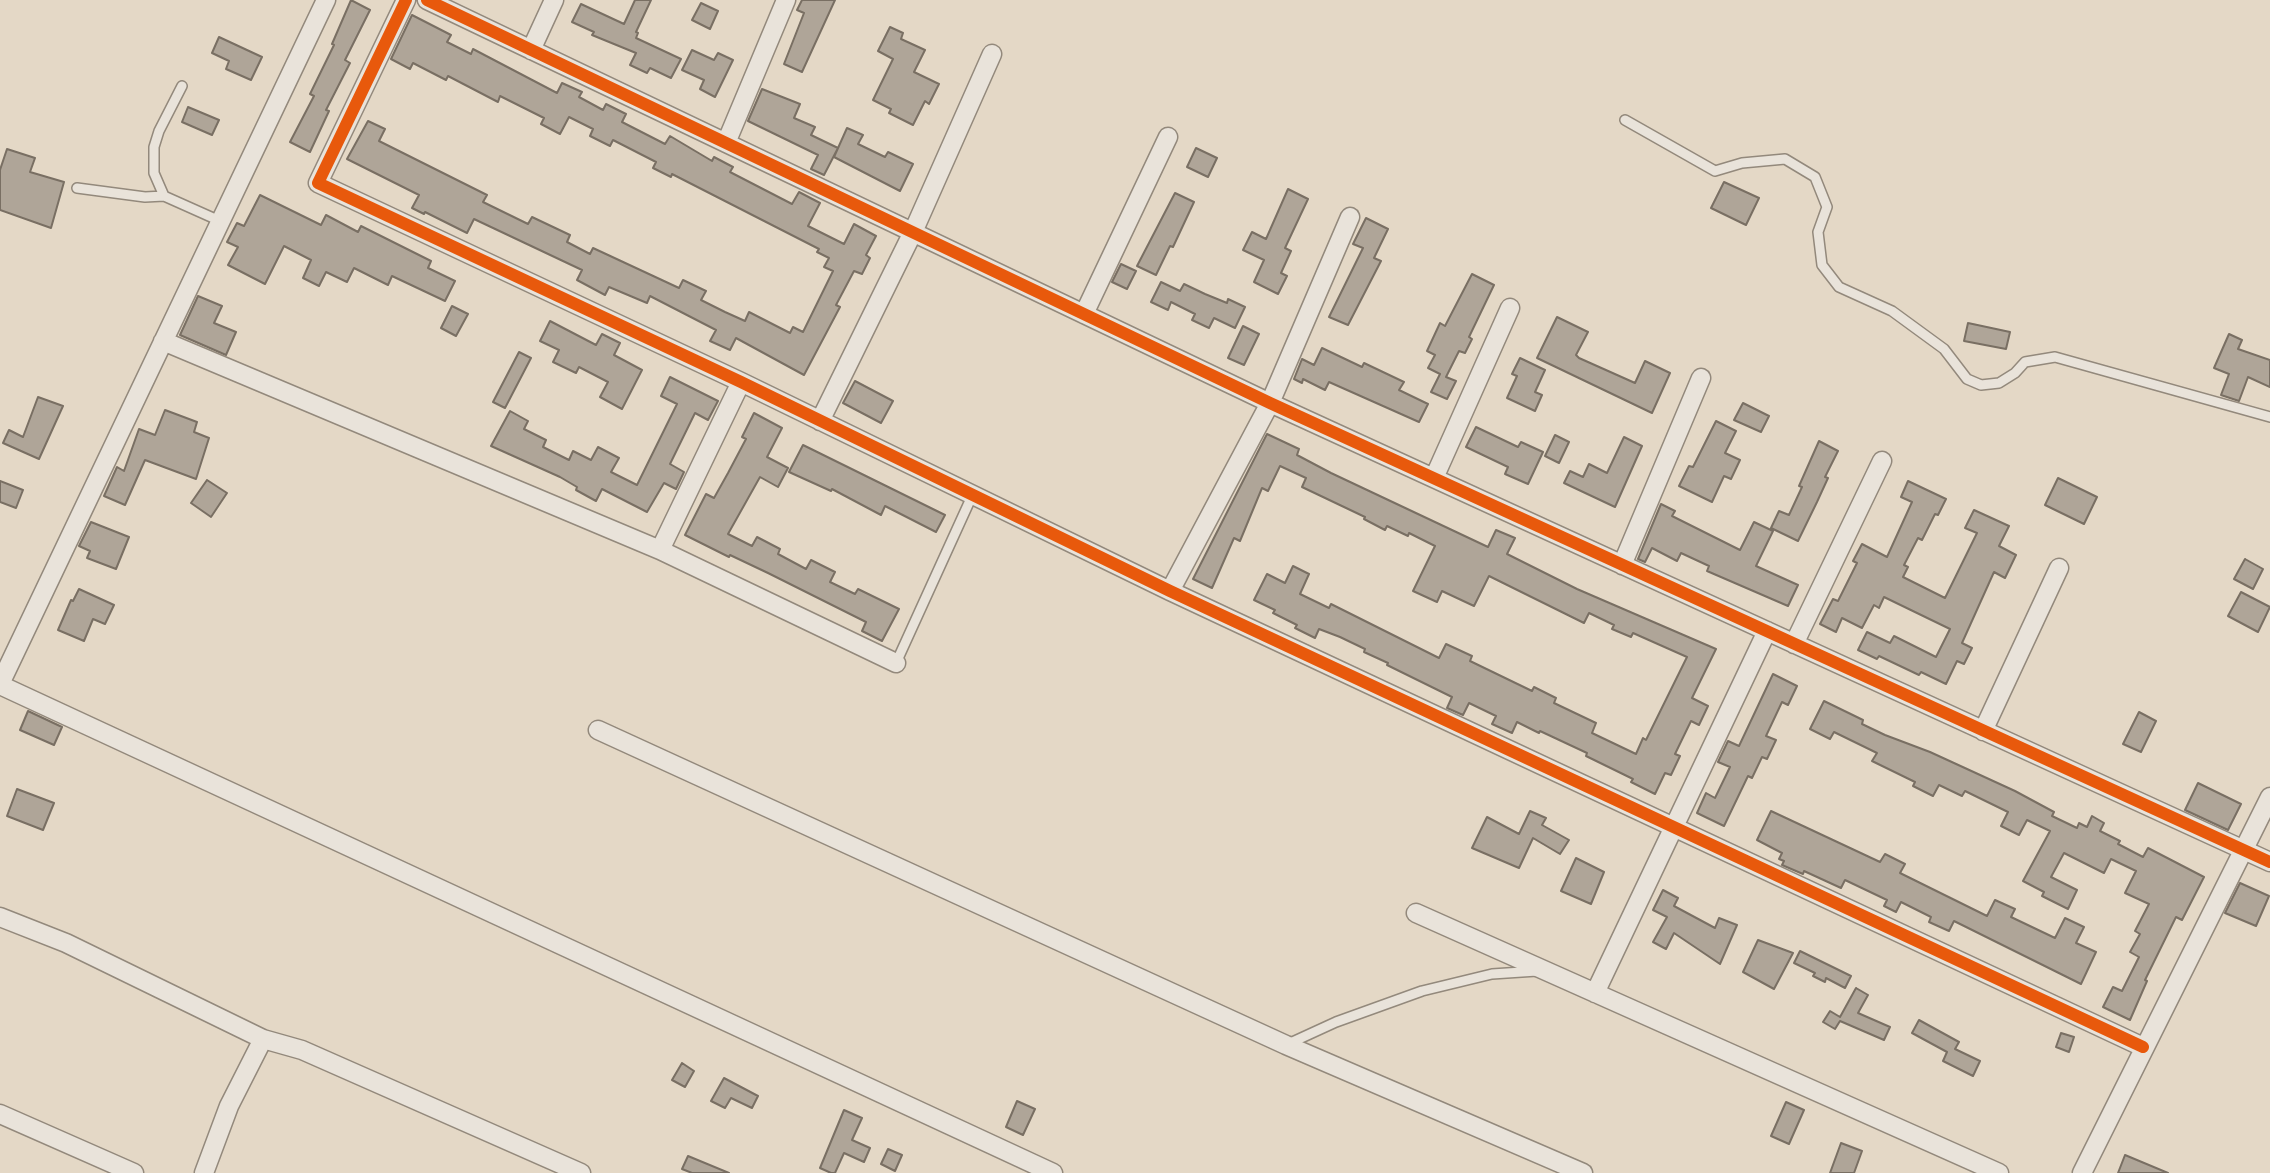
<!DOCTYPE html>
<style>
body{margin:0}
canvas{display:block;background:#e4d8c6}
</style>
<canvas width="2270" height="1173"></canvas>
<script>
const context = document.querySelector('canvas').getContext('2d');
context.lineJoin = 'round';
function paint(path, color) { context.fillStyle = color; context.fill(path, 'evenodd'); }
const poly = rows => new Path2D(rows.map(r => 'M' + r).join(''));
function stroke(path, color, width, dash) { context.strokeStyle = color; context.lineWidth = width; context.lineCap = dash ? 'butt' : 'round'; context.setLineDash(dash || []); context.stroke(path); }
const building = poly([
 [351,0,370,10,345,60,350,63,326,110,329,111,310,152,290,142,314,96,310,94,334,45,332,44,351,0],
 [635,0,651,0,636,32,638,33,636,38,681,59,671,78,650,68,647,73,630,65,636,53,592,35,594,32,572,22,581,4,624,24,635,0],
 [802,0,835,0,802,72,784,64,804,13,797,10,802,0],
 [701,3,718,11,710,29,692,20,701,3],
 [412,15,451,35,447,42,471,54,473,49,557,93,562,83,582,92,579,97,603,110,606,104,626,114,622,122,665,144,670,136,712,161,714,157,733,167,730,172,792,204,799,192,820,203,808,226,844,244,854,224,876,236,866,255,870,258,862,274,854,271,836,305,840,307,804,375,736,338,730,350,710,341,716,330,650,296,647,303,609,287,605,295,577,280,582,270,474,219,467,233,425,212,424,214,412,208,419,195,347,159,368,121,385,129,379,141,487,195,483,202,528,224,532,217,570,235,567,242,590,254,593,248,679,288,683,280,706,291,701,300,725,312,745,321,749,312,790,333,793,327,803,332,833,271,824,267,829,258,817,252,819,249,672,174,671,177,653,168,656,162,613,140,610,146,590,136,593,129,569,117,560,134,541,124,544,118,500,96,498,102,448,76,446,80,413,63,410,69,391,59,412,15],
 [890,27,903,33,901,39,925,50,914,72,939,84,929,104,925,101,913,125,889,113,891,109,873,100,893,59,878,51,890,27],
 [219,37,262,57,251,80,226,69,229,61,212,53,219,37],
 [692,50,714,60,718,53,733,60,715,97,700,89,704,80,682,70,692,50],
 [762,89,800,104,794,118,815,127,811,135,838,148,824,175,811,169,818,155,748,121,762,89],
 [188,107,219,120,212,135,182,122,188,107],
 [847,128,863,135,858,144,885,157,888,152,913,164,900,191,834,157,847,128],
 [1196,148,1217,158,1208,177,1187,167,1196,148],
 [7,149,35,158,30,172,64,182,51,228,0,210,0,170,7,149],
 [1724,182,1759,198,1746,225,1711,208,1724,182],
 [1288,189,1308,199,1285,248,1291,251,1281,273,1287,276,1278,294,1254,282,1264,260,1243,250,1252,232,1266,239,1288,189],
 [1175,193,1194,202,1173,247,1170,246,1156,275,1137,266,1175,193],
 [260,195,321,225,326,215,358,232,361,226,431,261,428,268,455,281,445,301,392,276,388,285,354,268,347,282,326,272,319,286,303,278,311,260,284,246,265,284,228,265,238,247,227,242,237,223,244,226,260,195],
 [1366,218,1388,229,1374,258,1381,261,1348,325,1329,317,1363,248,1353,244,1366,218],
 [1121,264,1136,271,1127,289,1112,282,1121,264],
 [1472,274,1494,285,1469,337,1472,339,1465,353,1459,351,1446,377,1456,381,1447,399,1431,392,1440,374,1428,368,1435,355,1427,351,1440,323,1445,326,1472,274],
 [1161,282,1180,291,1184,284,1205,294,1227,303,1228,299,1245,307,1235,328,1214,318,1209,328,1192,320,1195,314,1171,302,1168,310,1151,302,1161,282],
 [198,296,222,306,214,323,236,332,226,355,180,335,198,296],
 [452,306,468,314,456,336,441,328,452,306],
 [1557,317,1588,332,1576,355,1579,358,1635,383,1645,361,1670,373,1652,413,1537,358,1557,317],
 [550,321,596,345,602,334,620,343,614,355,642,370,622,409,600,397,608,382,579,367,576,373,553,362,559,350,540,341,550,321],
 [1968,323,2010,332,2006,349,1964,341,1968,323],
 [1243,326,1259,334,1244,365,1228,358,1243,326],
 [2229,334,2242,340,2238,349,2270,360,2270,387,2248,377,2239,401,2221,395,2229,374,2214,368,2229,334],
 [1322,348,1362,367,1364,363,1404,382,1399,390,1428,404,1419,422,1329,382,1325,390,1303,379,1302,383,1294,379,1302,359,1314,365,1322,348],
 [519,352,531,358,505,408,493,402,519,352],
 [1520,358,1545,370,1535,392,1542,395,1535,411,1507,398,1517,376,1512,374,1520,358],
 [670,377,718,401,708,420,695,413,670,464,684,472,676,489,664,483,647,512,602,489,596,501,576,490,577,487,560,477,491,446,510,411,528,421,524,429,546,440,543,447,569,460,573,451,591,460,598,447,619,458,611,472,637,485,677,404,661,396,670,377],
 [855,381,893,401,881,423,843,403,855,381],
 [38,397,63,406,39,459,3,443,9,430,23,437,38,397],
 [1743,403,1769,416,1761,432,1734,420,1743,403],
 [165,410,197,422,194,432,209,438,196,479,145,460,125,505,104,496,117,467,124,471,139,429,155,435,165,410],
 [754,413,782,428,767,457,788,468,778,487,760,477,728,534,752,546,757,537,780,549,778,554,806,569,811,560,835,572,830,582,855,594,858,589,899,609,882,641,862,631,866,622,768,573,730,555,729,557,685,535,706,494,714,498,728,473,746,439,742,437,754,413],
 [1716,421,1736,431,1725,453,1740,460,1731,479,1724,476,1712,502,1679,486,1689,466,1693,467,1716,421],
 [1476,427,1518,447,1521,442,1543,452,1528,484,1505,474,1508,467,1466,447,1476,427],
 [1267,434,1299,449,1297,455,1331,473,1488,547,1496,530,1515,538,1507,554,1577,589,1716,649,1692,698,1708,706,1699,725,1691,721,1675,754,1680,756,1671,775,1665,773,1655,794,1631,782,1633,779,1586,756,1587,753,1540,731,1539,733,1517,722,1512,733,1492,724,1496,716,1469,703,1463,715,1447,708,1452,697,1387,665,1388,663,1364,652,1365,649,1340,637,1319,629,1315,638,1295,628,1297,625,1273,613,1275,610,1254,600,1267,574,1285,583,1293,566,1309,574,1300,594,1329,608,1331,604,1439,658,1446,644,1472,656,1470,661,1532,691,1534,687,1556,698,1554,703,1596,723,1592,733,1636,754,1643,738,1646,740,1687,657,1633,633,1631,637,1612,629,1614,625,1589,613,1584,623,1489,576,1474,606,1442,591,1437,602,1413,591,1435,546,1409,533,1408,536,1387,526,1385,530,1364,519,1365,517,1302,487,1306,478,1280,466,1268,491,1262,488,1240,541,1234,538,1212,588,1193,579,1267,434],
 [1555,435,1569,442,1559,463,1545,456,1555,435],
 [1624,437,1642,446,1615,507,1564,483,1570,471,1583,477,1589,464,1607,473,1624,437],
 [1819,441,1838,451,1825,477,1828,478,1817,502,1798,541,1771,528,1779,511,1789,515,1802,487,1799,486,1819,441],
 [803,445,945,515,936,532,885,506,881,515,832,489,831,491,789,472,803,445],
 [2058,478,2097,497,2084,524,2045,505,2058,478],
 [207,480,227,493,211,517,191,503,207,480],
 [0,481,23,490,16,508,0,502,0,481],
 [1908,481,1946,499,1938,515,1935,514,1922,540,1918,538,1904,565,1908,567,1903,577,1945,598,1977,533,1965,528,1974,510,2009,526,1999,546,2016,555,2005,578,1994,572,1962,643,1972,648,1964,664,1957,661,1946,684,1921,672,1919,675,1879,656,1877,659,1858,650,1867,632,1890,643,1894,636,1936,657,1950,629,1884,597,1879,608,1874,605,1862,628,1842,618,1836,632,1820,624,1833,599,1838,601,1857,563,1853,561,1862,544,1887,557,1912,502,1901,497,1908,481],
 [1661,504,1675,511,1672,516,1740,550,1754,522,1773,531,1756,566,1798,585,1788,606,1707,571,1709,566,1681,553,1677,561,1652,548,1645,562,1638,559,1661,504],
 [91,522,129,537,116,569,87,558,90,551,79,546,91,522],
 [2245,559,2263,569,2253,589,2234,579,2245,559],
 [79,589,114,605,105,624,93,619,84,641,58,630,71,600,73,601,79,589],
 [2241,592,2270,607,2258,632,2228,616,2241,592],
 [1773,674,1797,686,1788,705,1782,702,1766,736,1776,740,1767,759,1762,757,1752,778,1748,776,1724,826,1697,813,1706,793,1715,798,1730,767,1718,762,1728,741,1739,746,1773,674],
 [1824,701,1863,720,1862,724,1885,735,1930,752,2015,791,2054,812,2052,816,2077,828,2079,823,2087,827,2092,816,2104,823,2100,831,2120,841,2118,844,2143,857,2148,848,2204,877,2182,920,2176,917,2145,980,2147,981,2130,1020,2103,1007,2113,987,2122,991,2139,957,2130,952,2140,934,2135,931,2149,904,2125,893,2136,871,2111,859,2104,873,2064,853,2051,877,2077,890,2068,909,2042,896,2044,892,2023,881,2050,831,2027,820,2019,835,2001,826,2008,812,1965,791,1962,796,1939,785,1933,796,1913,786,1915,782,1872,761,1877,753,1834,732,1830,739,1810,729,1824,701],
 [28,711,62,727,54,745,20,730,28,711],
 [2139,712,2156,721,2141,752,2123,744,2139,712],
 [2198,783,2241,804,2228,830,2185,810,2198,783],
 [17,789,54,803,43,830,7,816,17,789],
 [1530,811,1546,818,1542,825,1569,840,1560,854,1533,838,1519,868,1472,848,1487,817,1519,834,1530,811],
 [1771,811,1880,862,1885,854,1905,864,1900,873,1987,916,1995,900,2015,909,2011,917,2055,938,2065,918,2084,927,2076,943,2096,952,2081,984,1954,921,1949,931,1929,922,1931,917,1901,902,1896,912,1884,906,1887,900,1845,880,1841,888,1804,871,1803,874,1782,865,1784,861,1779,859,1782,853,1757,840,1771,811],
 [1576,858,1604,872,1591,904,1561,891,1576,858],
 [2240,883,2269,896,2256,926,2225,913,2240,883],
 [1663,890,1678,898,1674,906,1715,928,1719,918,1737,925,1720,964,1674,933,1666,949,1653,942,1667,917,1653,910,1663,890],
 [1758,940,1793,953,1774,989,1743,972,1758,940],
 [1800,951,1851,976,1845,988,1826,978,1825,982,1813,976,1815,973,1794,963,1800,951],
 [1856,988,1868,995,1858,1013,1890,1027,1884,1040,1840,1021,1835,1029,1823,1022,1830,1011,1840,1017,1856,988],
 [1919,1020,1959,1042,1955,1049,1980,1061,1973,1076,1943,1061,1947,1052,1912,1033,1919,1020],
 [2061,1033,2074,1037,2069,1052,2056,1047,2061,1033],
 [682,1063,694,1071,685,1087,672,1080,682,1063],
 [724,1078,758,1096,752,1108,731,1098,725,1108,711,1101,724,1078],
 [1017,1101,1035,1109,1023,1135,1006,1127,1017,1101],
 [1786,1102,1804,1110,1789,1144,1771,1136,1786,1102],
 [844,1110,862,1118,852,1140,870,1148,864,1162,844,1153,835,1173,831,1173,820,1168,844,1110],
 [1841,1143,1862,1151,1854,1173,1830,1173,1841,1143],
 [888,1149,902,1155,895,1171,881,1164,888,1149],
 [2125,1155,2168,1173,2118,1173,2125,1155],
 [688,1156,729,1173,692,1173,682,1169,688,1156]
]);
const service = poly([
 [182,86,159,131,154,147,154,173,164,196,220,221],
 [1625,120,1715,171,1742,163,1785,159,1815,177,1827,207,1818,232,1822,265,1839,287,1892,311,1944,349,1967,379,1981,385,1999,383,2015,373,2025,362,2055,357,2270,417],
 [77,188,145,197,164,196],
 [896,663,972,496],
 [1288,1044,1336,1022,1422,991,1492,974,1537,971]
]);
const minor = poly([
 [406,0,318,183,741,382,1170,591,2143,1047],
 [427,0,1270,403,2270,862],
 [531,50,554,0],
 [726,143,786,0],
 [1084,314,1168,137],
 [163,341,660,550,896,663],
 [820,421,913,232,992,54],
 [1434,478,1510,308],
 [660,550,741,382],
 [1622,565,1701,378],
 [1170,591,1270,403,1350,217],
 [1794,644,1882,461],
 [0,684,326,0],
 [0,685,1053,1173],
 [598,730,1286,1045,1583,1173],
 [1983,731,2059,568],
 [1416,913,1999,1173],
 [0,917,66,943,263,1039,302,1050,581,1173],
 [1595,993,1767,631],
 [0,1114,134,1173],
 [204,1173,229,1106,263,1039],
 [2082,1173,2270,797]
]);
const cycleway = poly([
 [406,0,318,183,741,382,1170,591,2143,1047],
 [427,0,1270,403,2270,862]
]);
paint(building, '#afa598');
stroke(building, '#796f63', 2);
stroke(service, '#93897c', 12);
stroke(minor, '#93897c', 21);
stroke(service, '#e9e3da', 9);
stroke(minor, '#e9e3da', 18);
stroke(cycleway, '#e8590c', 12);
</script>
